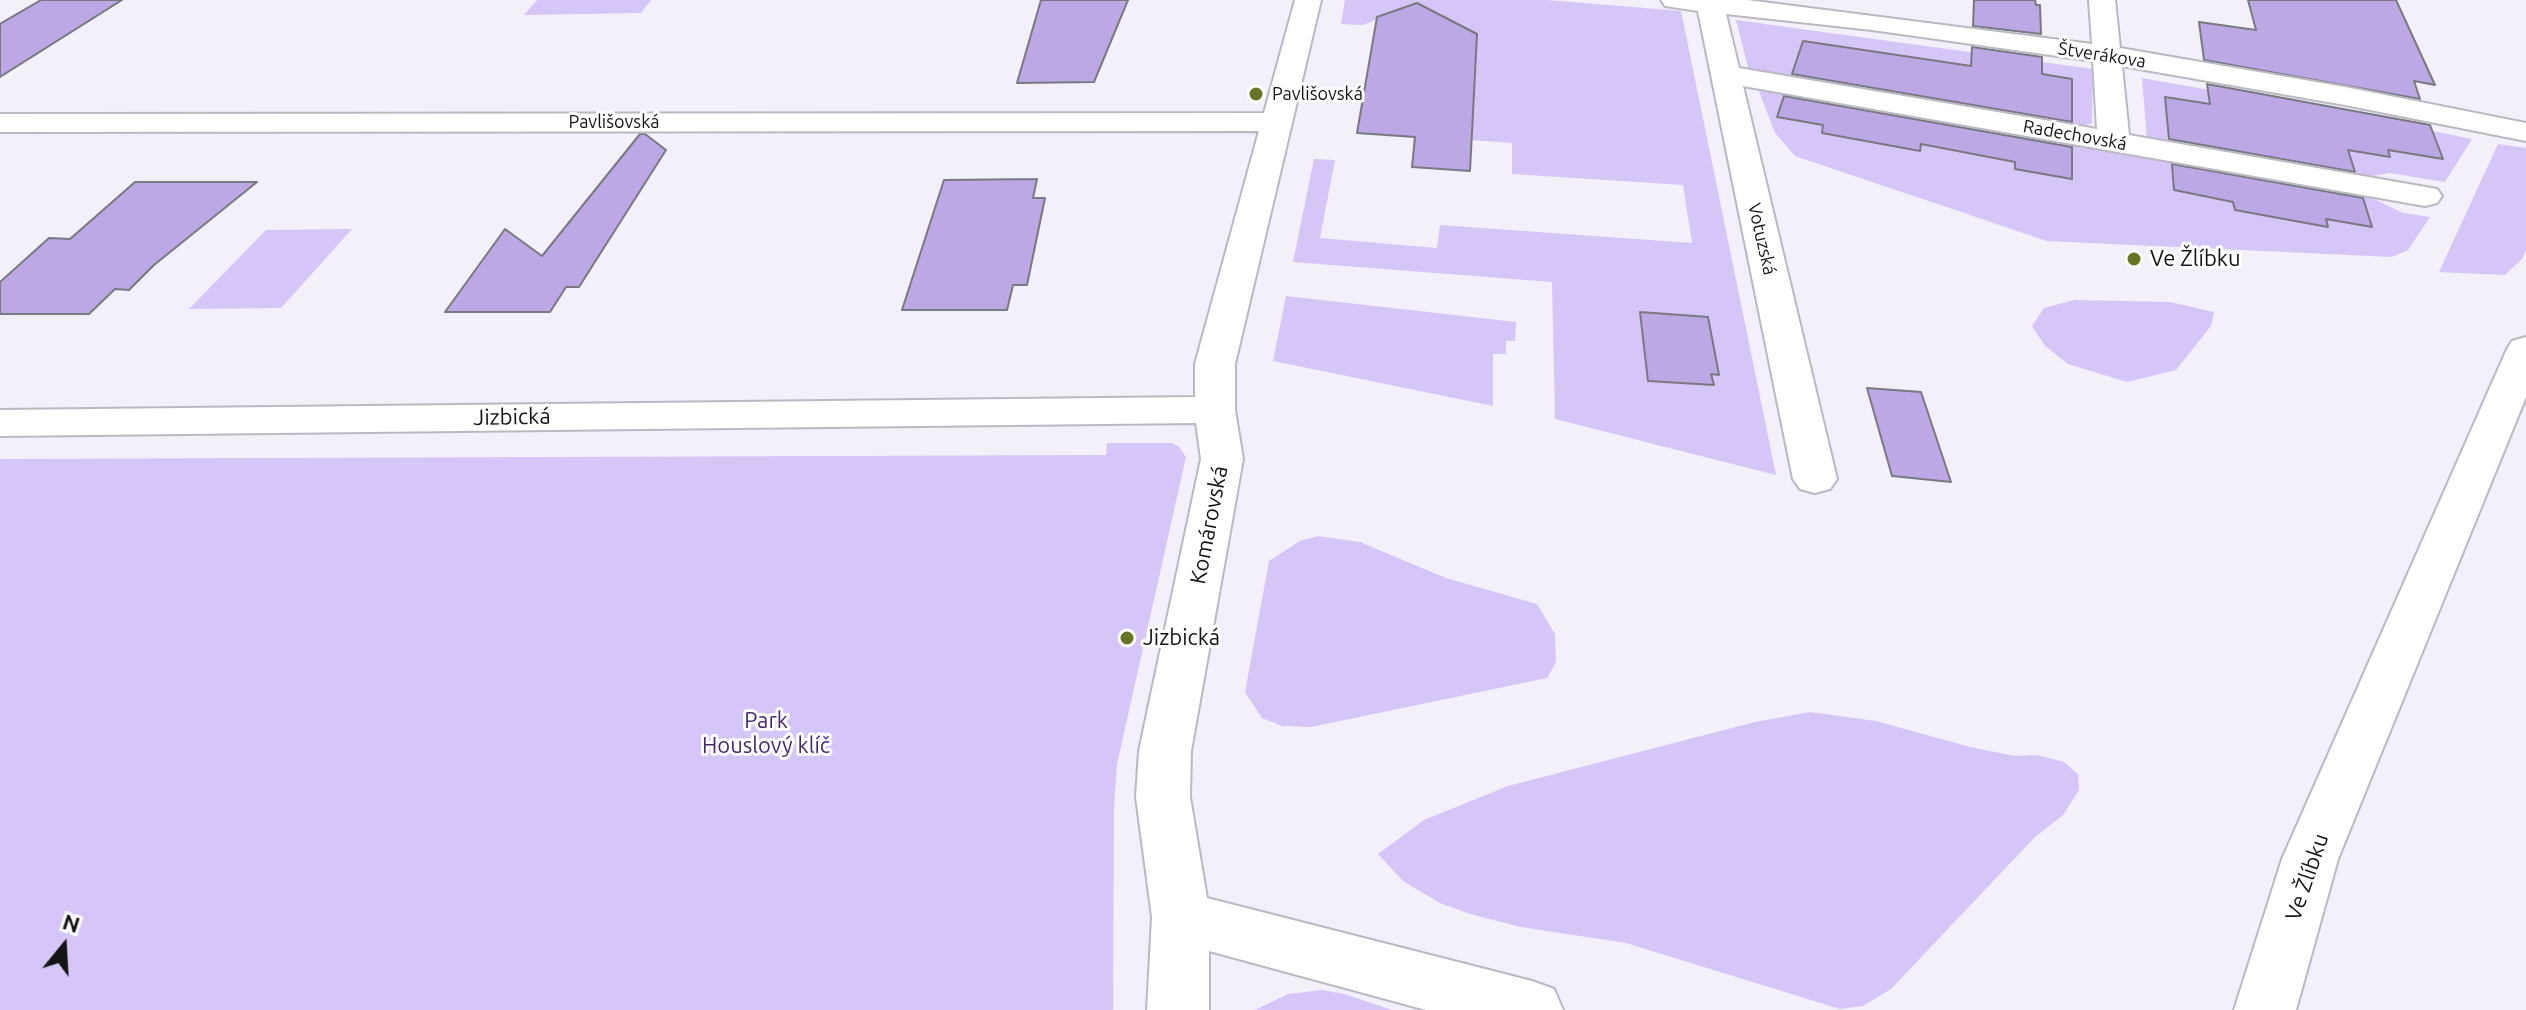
<!DOCTYPE html>
<meta charset="utf-8">
<style>
body{margin:0}
#map{position:relative;width:2526px;height:1010px;overflow:hidden;background:#f3f0fa;font-family:Ubuntu,sans-serif}
canvas{display:block}
.north{position:absolute;left:24px;top:906px;width:80px;height:80px;-webkit-text-stroke:6px #fff;paint-order:stroke;rotate:18deg;font-size:22px;font-weight:700;line-height:32px;text-align:center;color:#141316}
.north::after{content:'';display:block;margin:auto;width:28px;height:36px;background:#141316;clip-path:polygon(50% 0,100% 100%,50% 72%,0 100%)}
</style>
<div id="map">
<canvas width="2526" height="1010"></canvas>
<div class="north">N</div>
</div>
<script>
const context = document.querySelector('canvas').getContext('2d');
context.lineJoin = 'round';
function paint(path, color) { context.fillStyle = color; context.fill(path, 'evenodd'); }
const poly = rows => new Path2D(rows.map(r => 'M' + r).join(''));
function stroke(path, color, width, dash) { context.strokeStyle = color; context.lineWidth = width; context.lineCap = dash ? 'butt' : 'round'; context.setLineDash(dash || []); context.stroke(path); }
function label(font, color, halo, rows, align = 'center') {
  context.font = font + ' Ubuntu,sans-serif'; context.lineWidth = 6; context.setLineDash([]); context.textBaseline = 'middle'; context.strokeStyle = halo; context.fillStyle = color; for (const [text, x, y, turn = 0] of rows) {
    context.save(); context.translate(x, y); context.rotate((+turn || 0) * Math.PI / 180); context.textAlign = isNaN(turn) ? turn : align; if (halo) context.strokeText(text, 0, 0); context.fillText(text, 0, 0); context.restore();
  }
}
const green = poly([
 [537,0,651,0,641,13,524,15],
 [1345,0,1548,0,1681,11,1776,475,1555,419,1552,282,1293,262,1314,159,1335,160,1320,238,1437,248,1440,225,1692,243,1683,185,1512,174,1512,143,1471,140,1476,59,1447,44,1476,33,1417,3,1363,25,1341,24],
 [1736,20,2093,69,2092,123,2077,128,1749,71],
 [2142,78,2383,121,2472,139,2445,182,2390,173,2361,178,2147,140],
 [1757,86,2366,195,2403,213,2430,217,2408,250,2392,257,2047,241,1795,156,1775,133],
 [2498,144,2526,148,2526,250,2522,259,2505,275,2439,272],
 [352,229,281,308,189,309,266,230],
 [1286,296,1516,322,1515,341,1506,341,1506,354,1493,354,1493,406,1273,361],
 [2074,300,2170,302,2214,312,2211,326,2176,370,2127,382,2068,364,2045,346,2032,326,2044,308],
 [1107,443,1172,443,1179,447,1186,457,1117,764,1114,807,1113,1010,0,1010,0,459,1106,455],
 [1318,536,1360,542,1446,578,1537,604,1555,634,1556,662,1547,678,1311,727,1282,726,1262,718,1245,692,1269,561,1300,541],
 [1810,712,1876,721,1970,747,2015,756,2037,755,2064,762,2078,774,2079,790,2063,815,2035,837,1891,989,1863,1006,1840,1009,1626,943,1521,927,1470,914,1440,903,1403,881,1378,854,1424,820,1508,786,1755,722],
 [1322,990,1345,994,1392,1010,1255,1010,1288,994]
]);
const building = poly([
 [41,0,122,0,0,77,0,24,41,0],
 [1041,0,1128,0,1094,82,1017,83,1041,0],
 [1974,0,2035,0,2036,5,2040,5,2041,34,1973,26,1974,0],
 [2248,0,2396,0,2435,85,2414,81,2420,99,2204,60,2199,22,2256,30,2248,0],
 [1417,3,1477,34,1470,171,1412,167,1415,137,1357,133,1377,17,1417,3],
 [1803,41,1971,66,1972,47,2042,57,2042,74,2072,79,2072,122,1792,74,1803,41],
 [2207,84,2430,125,2443,159,2388,150,2390,157,2348,150,2355,172,2169,139,2165,97,2210,104,2207,84],
 [1784,96,2072,147,2072,179,2015,169,2015,162,1921,144,1920,151,1822,133,1823,125,1777,117,1784,96],
 [640,134,645,134,666,150,579,287,566,287,550,312,445,312,505,229,542,256,640,134],
 [2172,164,2363,198,2372,227,2326,219,2328,227,2235,210,2233,202,2174,190,2172,164],
 [1037,179,1033,198,1045,198,1027,285,1013,285,1007,310,902,310,944,180,1037,179],
 [135,182,257,182,154,265,129,290,115,289,89,314,0,314,0,282,49,238,70,239,135,182],
 [1640,312,1708,317,1719,375,1711,374,1714,385,1648,381,1640,312],
 [1867,388,1921,392,1951,482,1892,476,1867,388]
]);
const street = poly([
 [1295,0,1321,0,1235,364,1235,410,1243,459,1191,751,1190,797,1207,898,1532,981,1554,989,1563,1010,1426,1010,1209,951,1209,1010,1147,1010,1152,917,1136,797,1139,751,1201,459,1196,423,0,436,0,410,1195,397,1195,364,1259,131,0,132,0,114,1264,113,1295,0],
 [1661,0,1747,0,2092,44,2089,0,2115,0,2120,48,2345,87,2526,123,2526,141,2345,105,2122,66,2129,135,2437,189,2442,196,2437,203,2425,206,1743,86,1837,479,1830,489,1815,493,1800,489,1793,479,1698,11,1665,6,1661,0],
 [1726,14,1872,30,2093,61,2097,129,1739,68,1726,14]
]);
const secondary = poly([
 [2526,337,2526,397,2338,859,2296,1010,2234,1010,2282,859,2507,349,2512,341,2526,337]
]);
const markers = [
 [1256,94,8,"#657523"],
 [2134,259,8,"#657523"],
 [1127,638,8,"#657523"]
];
const farStreetnames = [
 ["Štverákova",2102,55,9],
 ["Pavlišovská",614,122],
 ["Radechovská",2075,135,10],
 ["Votuzská",1762,239,77]
];
const farPoinames = [
 ["Pavlišovská",1272,94]
];
const poiNames = [
 ["Ve Žlíbku",2150,259],
 ["Jizbická",1143,638]
];
const streetNames = [
 ["Jizbická",512,417,-1],
 ["Komárovská",1209,525,-79],
 ["Ve Žlíbku",2307,877,-71]
];
const parkNames = [
 ["Park",766,721],
 ["Houslový klíč",766,746]
];
paint(green, '#d6c5f7');
paint(building, '#bca8e4');
stroke(building, '#7a7880', 2);
stroke(street, '#bbb8c1', 4);
stroke(secondary, '#bbb8c1', 4);
paint(street, '#fff');
paint(secondary, '#fff');
for (const [x, y, r, color] of markers) { const dot = new Path2D(); dot.arc(x, y, r, 0, 2 * Math.PI); context.fillStyle = color; context.fill(dot); stroke(dot, '#fff', 3); }
label('18px', '#141316', '#fff', farStreetnames);
label('18px', '#141316', '#fff', farPoinames, 'left');
label('22px', '#141316', '#fff', poiNames, 'left');
label('22px', '#141316', '#fff', streetNames);
label('22px', '#47296f', '#fff', parkNames);
</script>
